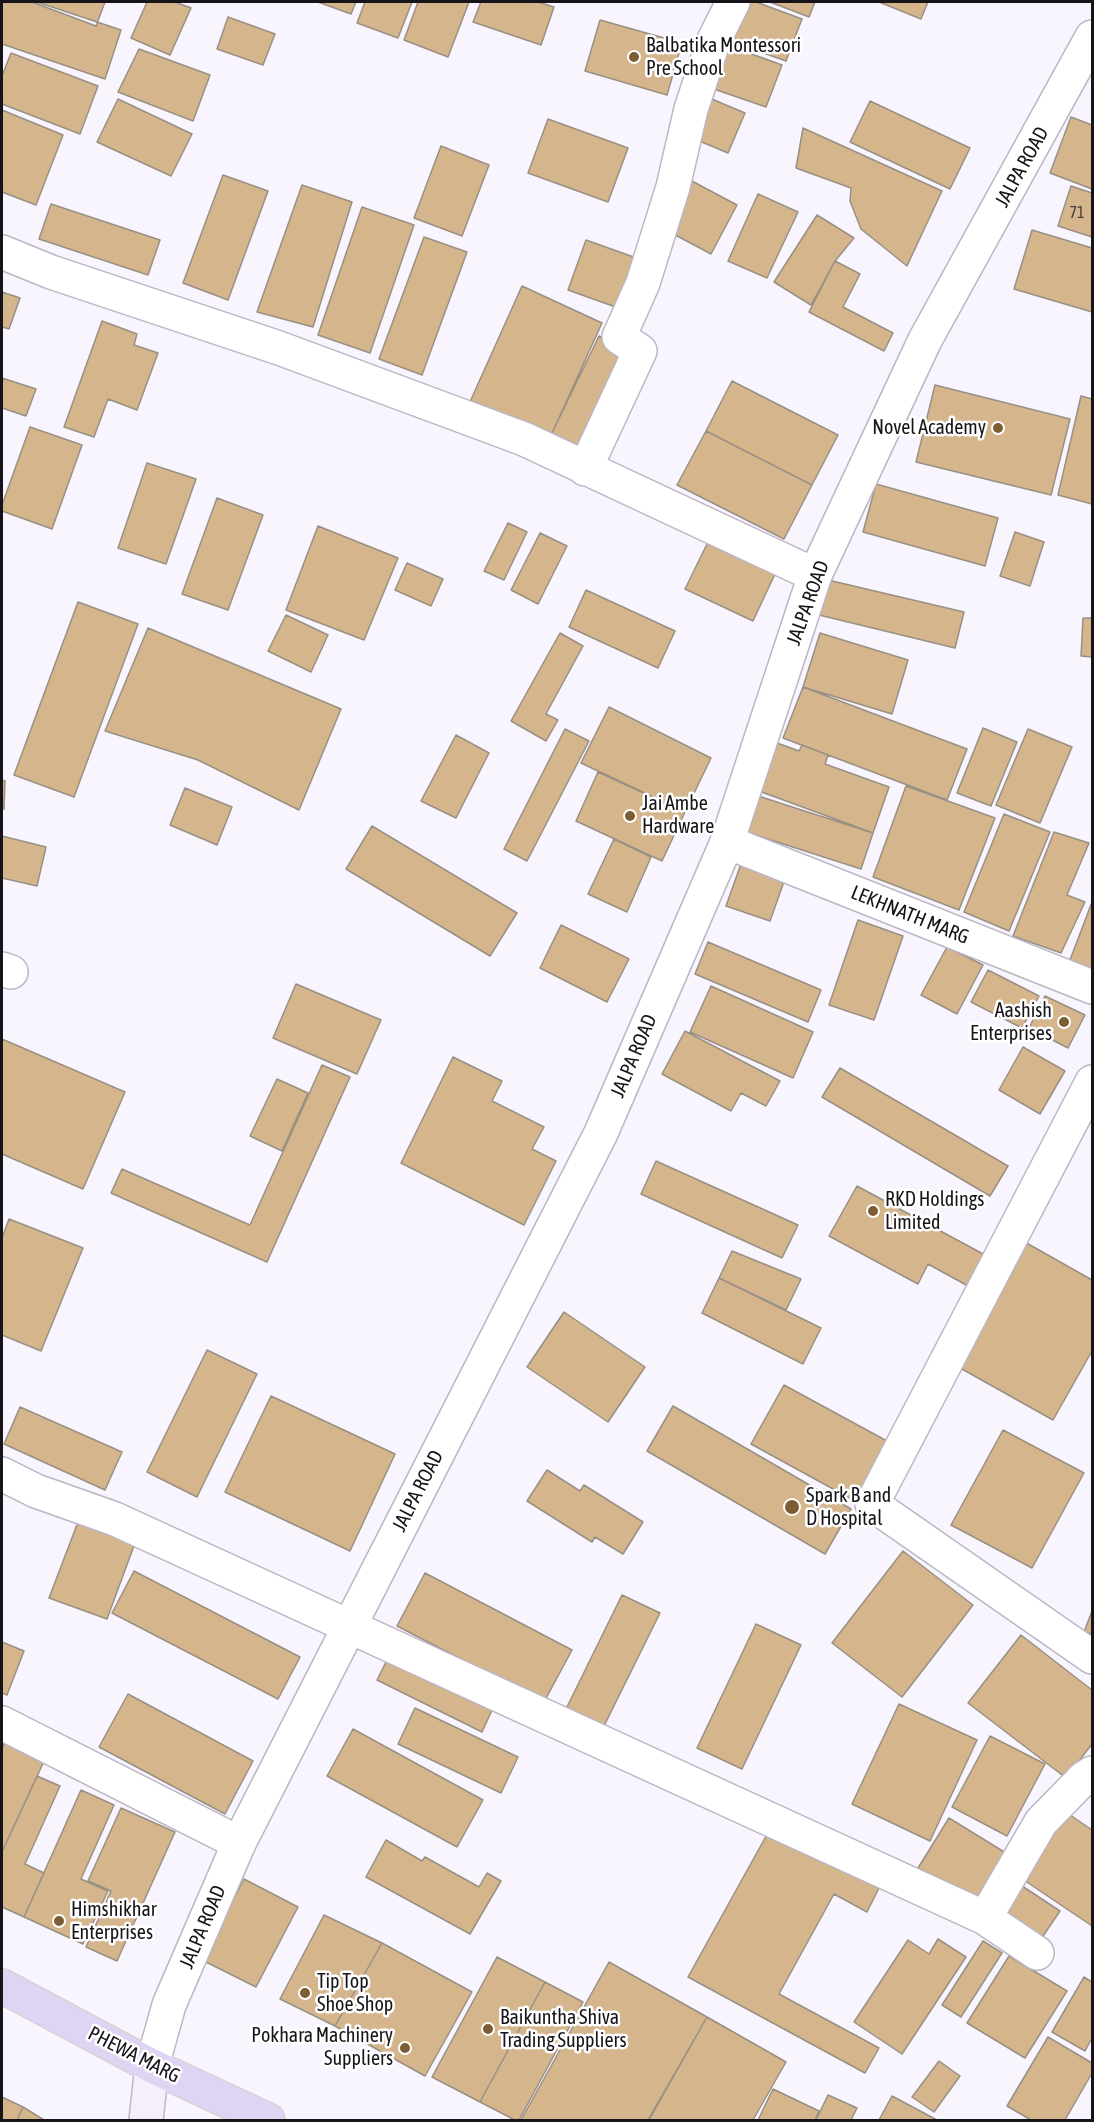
<!DOCTYPE html>
<style>
body{margin:0}
#map{position:relative;width:1094px;height:2122px;overflow:hidden;background:#f9f5fe;font-family:"Asap Condensed",sans-serif}
canvas{display:block}
.frame{position:absolute;inset:0;border:3px solid #161419;pointer-events:none}
</style>
<div id="map">
<canvas width="1094" height="2122"></canvas>
<div class="frame"></div>
</div>
<script>
const context = document.querySelector('canvas').getContext('2d');
context.lineJoin = 'round';
function paint(path, color) { context.fillStyle = color; context.fill(path, 'evenodd'); }
const poly = rows => new Path2D(rows.map(r => 'M' + r).join(''));
function stroke(path, color, width, dash) { context.strokeStyle = color; context.lineWidth = width; context.lineCap = dash ? 'butt' : 'round'; context.setLineDash(dash || []); context.stroke(path); }
function label(font, color, halo, rows, align = 'center') {
  context.font = font + ' "Asap Condensed",sans-serif'; context.lineWidth = 5; context.setLineDash([]); context.textBaseline = 'middle'; context.strokeStyle = halo; context.fillStyle = color; for (const [text, x, y, turn = 0] of rows) {
    context.save(); context.translate(x, y); context.rotate((+turn || 0) * Math.PI / 180); context.textAlign = isNaN(turn) ? turn : align; if (halo) context.strokeText(text, 0, 0); context.fillText(text, 0, 0); context.restore();
  }
}
const building = poly([
 [2,2,37,2,121,30,105,79,2,44,2,2],
 [32,2,105,2,96,26,32,2],
 [147,2,175,2,191,8,170,55,131,38,147,2],
 [318,2,356,2,351,14,318,2],
 [365,2,412,2,398,38,357,23,365,2],
 [418,2,469,2,448,57,404,40,418,2],
 [481,2,538,2,554,7,541,45,473,22,481,2],
 [745,2,756,2,802,19,786,61,730,41,745,2],
 [770,2,815,2,809,17,770,2],
 [879,2,928,2,921,19,879,2],
 [228,17,275,34,263,65,217,49,228,17],
 [600,20,682,43,667,95,585,71,600,20],
 [727,45,782,65,766,107,708,87,727,45],
 [139,49,210,75,193,121,118,92,139,49],
 [11,53,98,86,80,134,2,104,2,76,11,53],
 [707,97,745,113,728,153,690,137,707,97],
 [118,99,192,134,171,176,97,142,118,99],
 [870,101,970,148,950,189,850,142,870,101],
 [2,110,63,135,36,205,2,192,2,110],
 [1071,117,1092,125,1092,189,1050,173,1071,117],
 [548,119,628,148,608,202,528,173,548,119],
 [803,128,942,191,907,266,861,229,850,201,851,188,796,168,803,128],
 [441,146,489,165,462,236,414,218,441,146],
 [223,175,268,191,228,300,183,283,223,175],
 [690,180,737,205,711,254,664,229,690,180],
 [302,185,352,202,313,327,257,312,302,185],
 [1071,186,1092,193,1092,237,1058,226,1071,186],
 [758,194,798,212,767,278,728,261,758,194],
 [51,204,160,240,148,275,39,239,51,204],
 [362,207,414,225,370,353,318,335,362,207],
 [817,215,854,238,835,261,811,305,774,282,817,215],
 [1032,230,1092,248,1092,312,1014,289,1032,230],
 [424,237,467,252,422,375,379,359,424,237],
 [586,240,642,260,624,310,568,290,586,240],
 [835,261,860,274,843,307,893,333,884,351,809,312,835,261],
 [522,286,602,323,549,440,469,404,522,286],
 [2,292,20,298,9,329,2,327,2,292],
 [102,321,137,334,134,345,158,353,137,410,108,399,94,437,64,427,102,321],
 [599,336,634,353,586,452,551,435,599,336],
 [2,378,36,389,26,416,2,408,2,378],
 [732,381,838,435,812,485,706,431,732,381],
 [935,385,1070,419,1051,495,916,462,935,385],
 [1081,396,1092,399,1092,504,1058,495,1081,396],
 [30,427,82,445,52,529,2,511,2,505,30,427],
 [706,431,812,485,784,539,677,485,706,431],
 [147,463,196,479,166,564,118,548,147,463],
 [876,484,998,518,985,566,863,532,876,484],
 [217,498,263,515,228,610,182,594,217,498],
 [508,523,527,532,504,580,484,571,508,523],
 [318,526,398,558,364,640,286,610,318,526],
 [1015,532,1044,542,1030,586,1000,576,1015,532],
 [540,533,567,546,538,604,511,590,540,533],
 [708,542,775,574,753,621,685,589,708,542],
 [407,563,443,579,431,606,395,590,407,563],
 [828,580,964,612,955,648,819,615,828,580],
 [586,590,675,631,658,668,569,627,586,590],
 [78,602,138,624,74,797,14,775,78,602],
 [286,615,328,635,311,672,268,651,286,615],
 [1083,618,1092,618,1092,657,1081,656,1083,618],
 [148,628,341,709,299,810,198,760,105,731,148,628],
 [560,633,583,646,546,714,558,720,546,741,511,721,560,633],
 [820,633,908,660,892,714,803,687,820,633],
 [803,687,967,749,947,800,783,738,803,687],
 [609,707,711,758,685,812,581,763,609,707],
 [983,728,1017,742,991,806,957,793,983,728],
 [565,729,589,741,527,861,504,849,565,729],
 [1028,729,1072,747,1040,823,996,805,1028,729],
 [456,735,489,753,456,818,421,801,456,735],
 [777,743,799,751,802,745,828,755,825,764,889,787,873,833,759,791,777,743],
 [598,772,685,812,662,861,576,821,598,772],
 [2,780,5,781,4,809,2,808,2,780],
 [906,786,995,818,959,910,873,877,906,786],
 [185,788,232,807,217,845,170,825,185,788],
 [755,795,873,833,861,869,743,831,755,795],
 [1004,814,1050,832,1009,931,964,912,1004,814],
 [372,826,517,913,490,956,346,869,372,826],
 [1054,832,1089,843,1067,895,1085,902,1061,953,1013,936,1054,832],
 [2,836,46,847,37,886,2,878,2,836],
 [614,839,651,857,627,912,588,894,614,839],
 [742,861,786,876,770,921,726,906,742,861],
 [1092,902,1092,969,1070,960,1092,902],
 [858,920,903,936,874,1020,829,1005,858,920],
 [561,925,629,959,607,1002,540,968,561,925],
 [708,942,821,990,808,1022,695,974,708,942],
 [947,947,983,965,957,1014,921,995,947,947],
 [988,970,1039,996,1022,1028,971,1002,988,970],
 [296,984,381,1020,357,1074,273,1038,296,984],
 [711,986,813,1032,793,1078,690,1032,711,986],
 [1045,996,1085,1015,1068,1048,1029,1028,1045,996],
 [685,1031,780,1081,766,1106,741,1093,731,1111,662,1074,685,1031],
 [2,1039,125,1092,83,1189,2,1154,2,1039],
 [1023,1047,1065,1071,1040,1114,999,1090,1023,1047],
 [453,1057,502,1081,492,1101,544,1127,532,1149,556,1161,524,1225,401,1163,453,1057],
 [322,1065,350,1077,267,1262,111,1193,122,1169,250,1225,322,1065],
 [840,1068,1008,1166,990,1196,822,1097,840,1068],
 [277,1079,308,1093,282,1151,250,1136,277,1079],
 [656,1161,798,1225,782,1258,641,1194,656,1161],
 [857,1186,985,1255,968,1286,928,1264,918,1284,829,1236,857,1186],
 [9,1219,83,1248,41,1351,2,1335,2,1238,9,1219],
 [1023,1241,1092,1280,1092,1351,1053,1420,953,1364,1023,1241],
 [732,1251,801,1279,786,1310,719,1278,732,1251],
 [719,1278,821,1328,803,1364,702,1313,719,1278],
 [564,1312,645,1367,608,1422,527,1367,564,1312],
 [207,1350,257,1374,197,1497,147,1472,207,1350],
 [784,1385,887,1441,855,1501,751,1444,784,1385],
 [271,1396,395,1454,350,1551,225,1492,271,1396],
 [673,1406,851,1509,825,1554,647,1451,673,1406],
 [20,1407,122,1452,105,1490,4,1444,20,1407],
 [1003,1430,1084,1473,1032,1568,951,1525,1003,1430],
 [547,1470,580,1491,584,1485,643,1522,623,1554,595,1537,592,1542,527,1501,547,1470],
 [78,1522,135,1543,107,1619,49,1598,78,1522],
 [903,1551,973,1605,902,1697,832,1643,903,1551],
 [134,1571,300,1657,278,1699,112,1613,134,1571],
 [425,1573,572,1650,544,1702,397,1626,425,1573],
 [622,1595,660,1613,603,1728,566,1709,622,1595],
 [1092,1611,1092,1634,1084,1632,1092,1611],
 [756,1624,801,1645,742,1769,697,1748,756,1624],
 [1021,1635,1092,1690,1092,1744,1066,1778,968,1703,1021,1635],
 [2,1642,24,1651,7,1695,2,1693,2,1642],
 [389,1656,493,1708,482,1732,377,1680,389,1656],
 [128,1694,253,1761,225,1814,99,1747,128,1694],
 [899,1704,977,1740,930,1841,852,1804,899,1704],
 [415,1708,518,1757,501,1793,398,1744,415,1708],
 [353,1729,483,1800,457,1847,327,1776,353,1729],
 [990,1736,1045,1764,1007,1836,952,1807,990,1736],
 [6,1739,46,1757,2,1852,2,1749,6,1739],
 [37,1776,60,1786,25,1864,44,1873,24,1917,2,1907,2,1852,37,1776],
 [81,1790,114,1805,81,1879,108,1891,83,1944,24,1917,81,1790],
 [121,1808,175,1832,117,1961,86,1947,111,1891,88,1881,121,1808],
 [1060,1808,1092,1830,1092,1926,1015,1874,1060,1808],
 [949,1818,1014,1858,983,1907,918,1868,949,1818],
 [770,1829,879,1888,867,1912,834,1894,779,1994,879,2048,865,2073,688,1977,770,1829],
 [386,1840,422,1861,425,1857,479,1887,487,1873,501,1881,470,1934,366,1877,386,1840],
 [244,1879,298,1907,256,1987,202,1960,244,1879],
 [1016,1882,1060,1911,1037,1945,993,1916,1016,1882],
 [324,1915,382,1943,335,2026,280,1999,324,1915],
 [938,1939,966,1957,902,2054,854,2022,908,1940,929,1954,938,1939],
 [983,1941,1002,1953,961,2017,942,2005,983,1941],
 [382,1943,472,1992,425,2076,335,2026,382,1943],
 [1009,1956,1067,1991,1025,2058,967,2023,1009,1956],
 [497,1957,545,1982,480,2102,432,2077,497,1957],
 [609,1962,707,2017,648,2120,521,2120,609,1962],
 [1084,1977,1092,1982,1092,2038,1085,2051,1052,2032,1084,1977],
 [545,1982,583,2002,519,2120,515,2120,480,2102,545,1982],
 [707,2017,786,2062,753,2120,649,2120,707,2017],
 [1048,2037,1092,2063,1092,2073,1065,2120,1031,2120,1007,2106,1048,2037],
 [939,2061,960,2076,934,2112,912,2097,939,2061],
 [773,2089,819,2111,815,2120,758,2120,773,2089],
 [828,2095,857,2108,851,2120,816,2120,828,2095],
 [892,2096,937,2120,879,2120,892,2096],
 [2,2097,23,2107,17,2120,2,2120,2,2097],
 [23,2107,44,2120,17,2120,23,2107]
]);
const minor = poly([
 [2,252,51,272,279,348,524,439,815,575],
 [585,469,640,351,619,337,643,283,673,187,691,109,714,40,733,2],
 [727,842,1092,987],
 [2,969,11,972],
 [1092,1082,872,1504,1092,1657],
 [2,1474,36,1491,115,1519,985,1918,1037,1953],
 [2,1723,239,1843],
 [985,1918,1041,1822,1084,1778,1092,1773]
]);
const tertiary = poly([
 [152,2066,169,2005,239,1843,601,1133,727,842,815,575,925,340,1092,37]
]);
const secondary = poly([
 [146,2120,152,2066]
]);
const trunk = poly([
 [2,1986,152,2066,268,2120]
]);
const markers = [
 [634,57,6,"#7c5e32"],
 [998,428,6,"#7c5e32"],
 [630,816,6,"#7c5e32"],
 [1064,1022,6,"#7c5e32"],
 [873,1211,6,"#7c5e32"],
 [792,1507,8,"#7c5e32"],
 [59,1921,6,"#7c5e32"],
 [305,1993,6,"#7c5e32"],
 [488,2029,6,"#7c5e32"],
 [405,2048,6,"#7c5e32"]
];
const numberNames = [
 ["71",1077,213]
];
const poiNames = [
 ["Balbatika Montessori",646,46],
 ["Pre School",646,69],
 ["Novel Academy",986,428,"right"],
 ["Jai Ambe",642,804],
 ["Hardware",642,827],
 ["Aashish",1052,1011,"right"],
 ["Enterprises",1052,1034,"right"],
 ["RKD Holdings",885,1200],
 ["Limited",885,1223],
 ["Spark B and",806,1496],
 ["D Hospital",806,1519],
 ["Himshikhar",71,1910],
 ["Enterprises",71,1933],
 ["Tip Top",317,1982],
 ["Shoe Shop",317,2005],
 ["Baikuntha Shiva",500,2018],
 ["Trading Suppliers",500,2041],
 ["Pokhara Machinery",393,2036,"right"],
 ["Suppliers",393,2059,"right"]
];
const streetNames = [
 ["JALPA ROAD",1022,167,-61],
 ["JALPA ROAD",808,603,-70],
 ["LEKHNATH MARG",910,915,22],
 ["JALPA ROAD",634,1056,-67],
 ["JALPA ROAD",418,1491,-63],
 ["JALPA ROAD",203,1927,-67],
 ["PHEWA MARG",134,2055,27]
];
paint(building, '#d4b58c');
stroke(building, '#999084', 1.5);
stroke(minor, '#bbb6c4', 36);
stroke(tertiary, '#bbb6c4', 36);
stroke(secondary, '#bbb6c4', 36);
stroke(trunk, '#d5d5d6', 36);
stroke(minor, '#fff', 33);
stroke(tertiary, '#fff', 33);
stroke(secondary, '#f4effb', 33);
stroke(trunk, '#e0d4f4', 33);
for (const [x, y, r, color] of markers) { const dot = new Path2D(); dot.arc(x, y, r, 0, 2 * Math.PI); context.fillStyle = color; context.fill(dot); stroke(dot, '#fff', 2); }
label('16px', '#463c36', null, numberNames);
label('20px', '#161419', '#fff', poiNames, 'left');
label('20px', '#161419', '#fff', streetNames);
</script>
